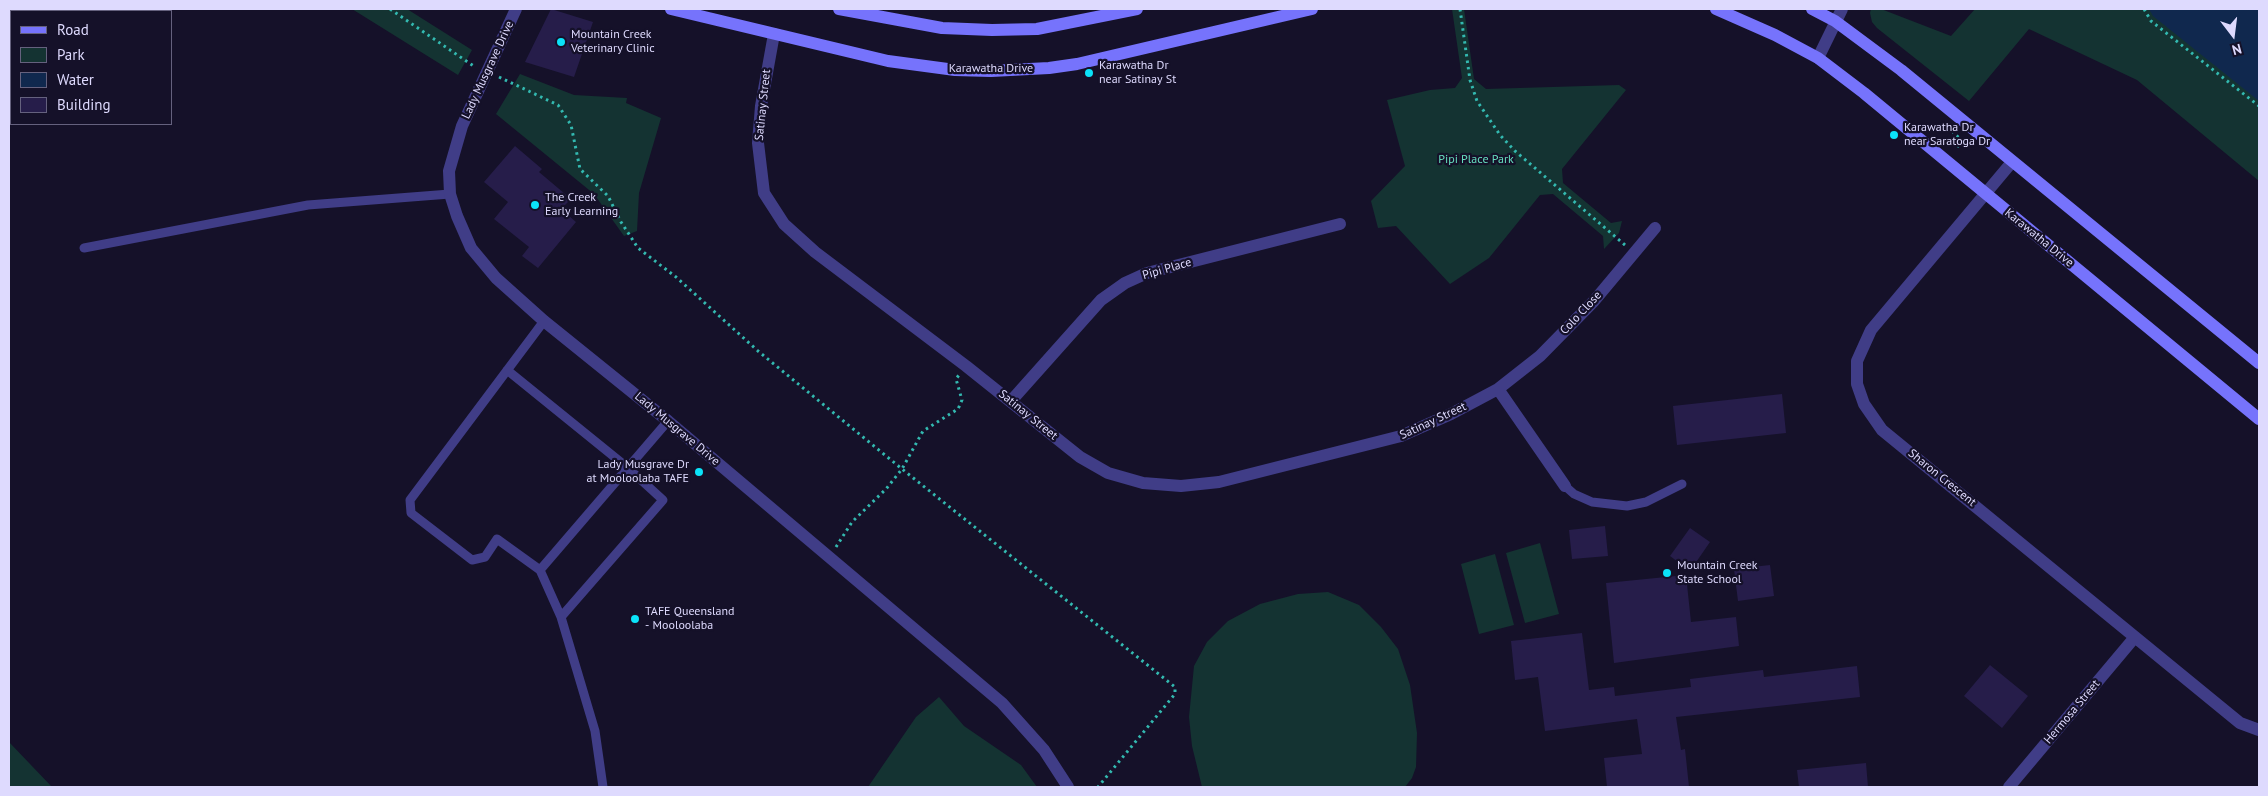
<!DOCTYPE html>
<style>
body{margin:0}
#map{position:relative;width:2268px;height:796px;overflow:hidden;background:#151129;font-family:"PT Sans",sans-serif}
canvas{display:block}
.frame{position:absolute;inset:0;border:10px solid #dedafe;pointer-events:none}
.legend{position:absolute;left:10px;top:10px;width:162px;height:115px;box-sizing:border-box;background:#151129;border:1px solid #65617e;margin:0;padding:6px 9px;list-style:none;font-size:15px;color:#dedafe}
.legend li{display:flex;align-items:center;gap:10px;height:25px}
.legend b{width:25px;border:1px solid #65617e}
.north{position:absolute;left:2208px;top:10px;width:50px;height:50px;-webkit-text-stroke:4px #151129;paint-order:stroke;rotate:165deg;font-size:14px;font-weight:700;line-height:20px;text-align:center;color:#dedafe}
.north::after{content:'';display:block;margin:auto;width:18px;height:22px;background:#dedafe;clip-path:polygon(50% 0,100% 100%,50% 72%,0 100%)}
</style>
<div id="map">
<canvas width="2268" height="796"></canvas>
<div class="frame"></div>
<ul class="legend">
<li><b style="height:6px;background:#7673fc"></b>Road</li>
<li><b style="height:14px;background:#143332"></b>Park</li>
<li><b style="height:14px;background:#10284e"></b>Water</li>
<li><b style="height:14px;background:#261d4a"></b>Building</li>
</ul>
<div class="north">N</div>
</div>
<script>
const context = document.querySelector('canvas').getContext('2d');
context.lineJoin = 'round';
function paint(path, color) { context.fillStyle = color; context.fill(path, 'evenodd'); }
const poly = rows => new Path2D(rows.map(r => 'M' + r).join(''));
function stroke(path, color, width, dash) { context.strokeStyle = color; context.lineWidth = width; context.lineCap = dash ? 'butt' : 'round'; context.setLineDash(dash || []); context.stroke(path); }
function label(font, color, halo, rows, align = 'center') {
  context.font = font + ' "PT Sans",sans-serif'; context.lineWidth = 4.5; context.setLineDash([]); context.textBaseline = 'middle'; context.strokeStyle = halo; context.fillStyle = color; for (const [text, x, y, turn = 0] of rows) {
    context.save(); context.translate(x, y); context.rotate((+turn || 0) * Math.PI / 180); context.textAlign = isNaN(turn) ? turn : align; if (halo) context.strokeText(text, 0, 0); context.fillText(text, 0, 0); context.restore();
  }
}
const green = poly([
 [352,9,407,9,472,50,458,75],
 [1452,9,1464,9,1474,79,1486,89,1619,85,1626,90,1562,169,1563,183,1611,223,1622,221,1619,233,1604,249,1603,236,1553,194,1540,195,1489,258,1450,284,1396,226,1378,228,1371,201,1405,166,1387,100,1430,90,1455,88,1462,78],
 [1871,9,1881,9,1951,36,1975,9,2259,9,2259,181,2137,80,2029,29,1969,101,1877,28,1872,22,1870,13],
 [520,74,574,95,627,98,626,103,661,118,639,193,637,231,624,236,594,194,496,114],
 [1540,543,1559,614,1525,623,1506,553],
 [1495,554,1514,625,1479,634,1461,564],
 [1328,592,1359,605,1381,627,1398,649,1410,685,1417,733,1416,767,1412,778,1405,787,1202,787,1192,746,1189,717,1194,666,1207,642,1228,621,1260,604,1298,594],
 [939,697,964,726,1021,765,1037,787,868,787,916,717],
 [9,742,52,787,9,787]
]);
const water = poly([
 [2149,9,2259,9,2259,101,2153,16]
]);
const building = poly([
 [551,9,593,22,574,77,525,62],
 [515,146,542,169,539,172,571,199,561,209,576,222,538,268,522,256,529,247,494,219,508,202,484,182],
 [1782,394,1786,433,1677,445,1673,406],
 [1605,526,1608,556,1572,559,1569,530],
 [1690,528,1710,542,1690,571,1670,556],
 [1770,565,1774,596,1738,601,1734,569],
 [1686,575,1691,622,1736,617,1739,646,1614,663,1606,583],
 [1582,633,1589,690,1614,687,1615,696,1691,687,1690,679,1763,670,1764,677,1857,666,1860,697,1676,717,1681,750,1685,749,1689,787,1607,787,1604,758,1642,754,1637,719,1545,731,1538,677,1515,680,1511,641],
 [1990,665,2028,696,2002,728,1964,696],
 [1866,763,1868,787,1799,787,1797,770]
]);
const path = poly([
 [390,9,475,67],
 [1460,9,1470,80,1477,101,1500,135,1515,151,1625,245],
 [2144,9,2151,21,2259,106],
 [499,77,558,105,571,125,580,169,608,196,621,222,638,248,676,277,758,351,902,469,1175,687,1175,694,1098,787],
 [1952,131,1962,141,1955,150],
 [836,547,852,522,886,489,902,469,923,431,958,409,962,400,956,379,959,375]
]);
const service = poly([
 [84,248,308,205,450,194],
 [507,370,628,468,663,500,561,617,540,570,497,539,485,557,472,560,411,513,410,500,544,321],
 [1565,486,1574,494,1592,502,1627,506,1646,502,1682,484],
 [540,570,668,421],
 [561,617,595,731,603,787]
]);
const minor = poly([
 [774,34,761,106,758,143,764,193,784,224,815,252,966,366,1080,457,1108,473,1143,483,1181,486,1219,482,1401,436,1451,414,1498,389,1540,356,1594,301,1655,228],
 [1818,58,1842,9],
 [2012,162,1871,330,1857,361,1857,384,1864,404,1882,430,2240,723,2259,730],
 [1498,389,1565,486],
 [1011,401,1101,300,1125,283,1147,273,1340,224],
 [2009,787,2135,637]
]);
const tertiary = poly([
 [516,9,462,126,449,171,450,194,457,216,471,248,496,278,544,321,668,421,1002,703,1044,750,1068,787]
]);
const secondary = poly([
 [671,9,888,61,955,70,991,71,1049,68,1077,64,1312,9],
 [839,9,942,28,992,30,1037,29,1137,9],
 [1716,9,1775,35,1818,58,1864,93,2259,419],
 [1812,9,1835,21,1901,70,2259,363]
]);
const markers = [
 [561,42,5,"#0be3f9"],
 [1089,73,5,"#0be3f9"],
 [1894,135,5,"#0be3f9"],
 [535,205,5,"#0be3f9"],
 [699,472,5,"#0be3f9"],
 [1667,573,5,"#0be3f9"],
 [635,619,5,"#0be3f9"]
];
const poiNames = [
 ["Mountain Creek",571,35],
 ["Veterinary Clinic",571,49],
 ["Karawatha Dr",1099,66],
 ["near Satinay St",1099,80],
 ["Karawatha Dr",1904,128],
 ["near Saratoga Dr",1904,142],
 ["The Creek",545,198],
 ["Early Learning",545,212],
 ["Lady Musgrave Dr",689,465,"right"],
 ["at Mooloolaba TAFE",689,479,"right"],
 ["Mountain Creek",1677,566],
 ["State School",1677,580],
 ["TAFE Queensland",645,612],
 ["- Mooloolaba",645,626]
];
const streetNames = [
 ["Karawatha Drive",991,69],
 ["Lady Musgrave Drive",488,70,-65],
 ["Satinay Street",763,105,-84],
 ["Karawatha Drive",2039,238,39],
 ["Pipi Place",1167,269,-16],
 ["Colo Close",1581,313,-47],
 ["Satinay Street",1028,415,39],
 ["Satinay Street",1433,421,-25],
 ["Lady Musgrave Drive",677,429,40],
 ["Sharon Crescent",1942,478,39],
 ["Hermosa Street",2072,712,-50]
];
const parkNames = [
 ["Pipi Place Park",1476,160]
];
paint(green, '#143332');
paint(water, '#10284e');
paint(building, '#261d4a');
stroke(path, '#33b9b0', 3, [2.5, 4]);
stroke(service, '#403d87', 9);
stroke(minor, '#403d87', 12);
stroke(tertiary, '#403d87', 12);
stroke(secondary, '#7673fc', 12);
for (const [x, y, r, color] of markers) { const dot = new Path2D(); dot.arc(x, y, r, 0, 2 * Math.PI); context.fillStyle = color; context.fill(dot); stroke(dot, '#151129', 2); }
label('12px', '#dedafe', '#151129', poiNames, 'left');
label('12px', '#dedafe', '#151129', streetNames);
label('12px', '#66debf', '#151129', parkNames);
</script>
